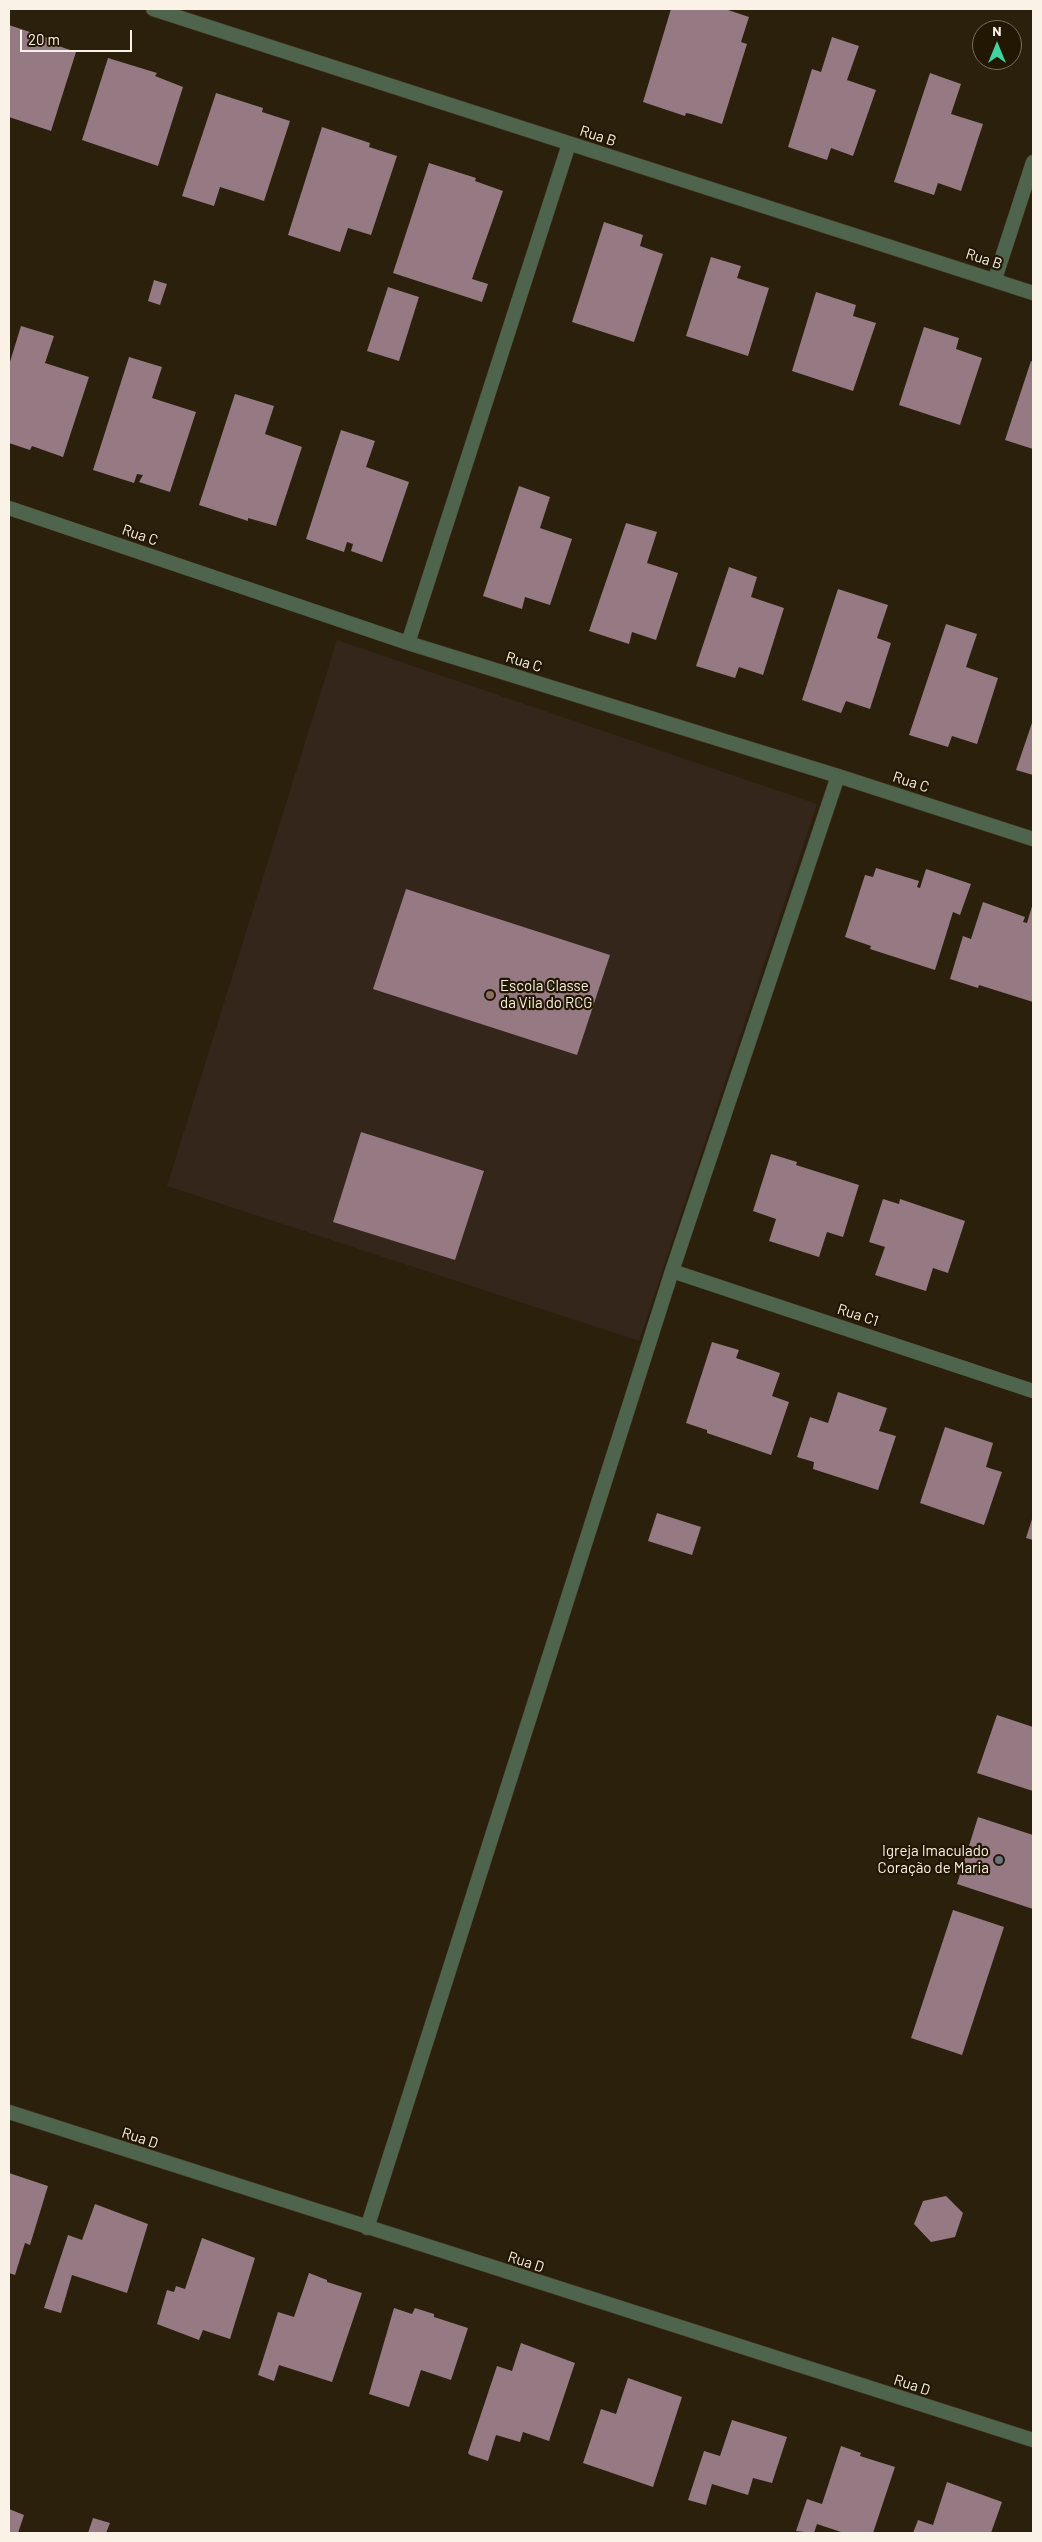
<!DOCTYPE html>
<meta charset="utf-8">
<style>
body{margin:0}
#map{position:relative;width:1042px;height:2542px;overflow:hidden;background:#2b200c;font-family:Barlow,sans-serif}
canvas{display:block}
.frame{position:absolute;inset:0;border:10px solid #faf2e6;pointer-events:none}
.north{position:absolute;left:972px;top:20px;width:50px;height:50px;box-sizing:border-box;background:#221703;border:1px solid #786f5e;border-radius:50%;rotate:0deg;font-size:14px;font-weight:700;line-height:20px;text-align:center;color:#faf2e6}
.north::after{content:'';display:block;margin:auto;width:18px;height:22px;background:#42d4a0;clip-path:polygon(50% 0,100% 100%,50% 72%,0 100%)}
.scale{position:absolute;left:20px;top:30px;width:112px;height:22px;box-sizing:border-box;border:2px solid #faf2e6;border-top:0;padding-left:6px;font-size:15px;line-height:18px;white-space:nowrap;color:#faf2e6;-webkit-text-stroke:4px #221703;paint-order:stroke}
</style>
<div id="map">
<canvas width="1042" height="2542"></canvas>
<div class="frame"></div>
<div class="north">N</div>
<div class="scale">20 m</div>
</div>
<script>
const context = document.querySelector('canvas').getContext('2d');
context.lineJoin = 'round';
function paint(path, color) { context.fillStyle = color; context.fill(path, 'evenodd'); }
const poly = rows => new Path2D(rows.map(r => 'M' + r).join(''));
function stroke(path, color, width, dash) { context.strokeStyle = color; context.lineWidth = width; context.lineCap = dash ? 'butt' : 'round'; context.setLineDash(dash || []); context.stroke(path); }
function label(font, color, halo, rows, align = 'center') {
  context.font = font + ' Barlow,sans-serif'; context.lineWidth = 4.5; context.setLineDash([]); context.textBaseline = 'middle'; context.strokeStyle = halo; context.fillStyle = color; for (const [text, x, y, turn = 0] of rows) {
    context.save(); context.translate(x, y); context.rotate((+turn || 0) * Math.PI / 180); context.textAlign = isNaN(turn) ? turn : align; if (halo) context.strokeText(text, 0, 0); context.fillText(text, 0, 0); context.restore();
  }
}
const education = poly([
 [337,640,817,804,639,1341,167,1186]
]);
const building = poly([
 [671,9,725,9,749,17,741,42,747,44,722,124,691,114,686,113,685,116,643,102],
 [9,25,51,39,50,43,76,52,51,131,9,117],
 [832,37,859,46,847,80,876,90,853,156,831,148,827,160,788,147,812,69,821,72],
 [108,58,157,73,155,76,183,87,158,166,82,140],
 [930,73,961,84,951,114,983,124,961,191,938,183,934,195,894,182],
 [216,93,263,108,262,112,290,121,264,201,220,187,214,206,182,196],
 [322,127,370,143,369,147,397,156,371,235,348,228,340,252,288,235],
 [429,163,476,178,475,181,503,191,472,279,488,284,482,302,393,273],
 [604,222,643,235,640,246,663,254,634,342,572,322],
 [711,257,741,266,737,278,769,288,748,356,686,336],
 [154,280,167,284,160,305,148,301],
 [388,287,419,297,399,361,367,351],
 [816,292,856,305,853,316,876,323,853,391,792,371],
 [21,326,54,336,45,363,89,377,63,457,32,446,30,450,9,443,9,365],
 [924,327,959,338,956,349,982,358,960,425,899,405],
 [129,357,162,367,152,398,196,412,170,492,139,482,143,475,137,474,134,483,93,470],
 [1031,361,1033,362,1033,449,1005,440],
 [235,394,274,406,265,434,302,447,276,526,248,518,248,521,199,505],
 [341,430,375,441,366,467,409,482,382,562,351,551,353,544,347,542,344,552,306,539],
 [519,486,550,497,540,528,572,539,550,605,525,597,522,609,483,596],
 [626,523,657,532,647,563,678,573,656,640,632,632,629,644,589,631],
 [729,567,757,577,751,597,784,608,763,675,739,667,735,678,696,666],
 [838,589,888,605,877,638,891,643,870,709,846,701,841,713,802,700],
 [946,624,977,634,966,667,998,678,977,744,952,736,948,747,909,735],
 [1033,720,1033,775,1016,770],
 [876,868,919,881,917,887,920,888,926,869,971,884,960,915,953,912,935,970,870,949,871,946,845,937,865,875,873,877],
 [406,889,610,955,577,1055,373,989],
 [983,902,1025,917,1023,922,1027,923,1033,903,1033,1002,979,985,978,988,950,979,963,936,971,939],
 [361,1132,484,1171,455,1260,333,1222],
 [771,1154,797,1162,796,1165,859,1185,843,1237,827,1232,819,1257,769,1241,776,1219,753,1211],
 [883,1199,899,1204,900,1199,965,1221,948,1273,933,1268,926,1291,875,1275,885,1247,869,1242],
 [712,1342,739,1350,736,1358,780,1373,772,1396,789,1402,771,1455,707,1433,707,1430,686,1423],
 [838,1392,887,1408,879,1431,896,1436,878,1490,813,1469,814,1462,797,1457,810,1417,828,1423],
 [945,1427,993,1443,986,1467,1002,1472,984,1525,920,1503],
 [657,1513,701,1527,692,1555,648,1541],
 [1033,1516,1033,1540,1026,1538],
 [997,1715,1033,1727,1033,1791,977,1773],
 [978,1817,1033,1835,1033,1909,957,1884],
 [953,1910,1004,1927,962,2055,911,2038],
 [9,2173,48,2186,30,2245,25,2243,15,2275,9,2273],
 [946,2196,963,2213,955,2237,931,2242,914,2224,923,2201],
 [95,2204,148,2224,127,2293,72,2275,61,2313,44,2308,68,2235,82,2240],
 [202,2238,255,2258,230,2339,203,2330,199,2340,157,2324,167,2290,174,2292,176,2286,185,2289],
 [309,2273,327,2280,327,2282,362,2293,332,2382,279,2365,274,2381,258,2375,278,2312,294,2317],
 [394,2308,412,2314,415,2308,434,2314,434,2317,468,2328,451,2380,421,2370,409,2407,369,2394],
 [521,2343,575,2363,549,2441,523,2432,520,2442,496,2435,488,2461,470,2455,468,2453,497,2366,512,2371],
 [628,2378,682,2397,653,2487,583,2463,601,2409,616,2414],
 [732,2420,787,2437,772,2483,753,2478,748,2495,712,2484,706,2505,688,2500,704,2451,720,2456],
 [841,2446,861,2453,860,2456,895,2467,873,2533,844,2533,817,2524,814,2533,796,2531,807,2499,822,2504],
 [947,2482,1002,2502,991,2533,913,2533,918,2520,933,2525],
 [9,2509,24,2515,18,2533,9,2533],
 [93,2518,110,2523,106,2533,88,2533]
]);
const minor = poly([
 [153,9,1033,293],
 [995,279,1033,162],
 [9,508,408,643,838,776,1033,839],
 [408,643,569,144],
 [672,1271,1033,1391],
 [9,2112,1033,2440],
 [367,2228,672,1271,838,776]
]);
const markers = [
 [490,995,5,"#8d6e63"],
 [999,1860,5,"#6b7280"]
];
const streetNames = [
 ["Rua B",598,136,18],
 ["Rua B",984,259,18],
 ["Rua C",140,535,19],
 ["Rua C",524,662,17],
 ["Rua C",911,782,18],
 ["Rua C1",858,1315,18],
 ["Rua D",140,2138,18],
 ["Rua D",526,2262,18],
 ["Rua D",912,2385,18]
];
const poiNames = [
 ["Escola Classe",500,986],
 ["da Vila do RCG",500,1003],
 ["Igreja Imaculado",989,1851,"right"],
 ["Coração de Maria",989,1868,"right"]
];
paint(education, '#34261a');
paint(building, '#957983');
stroke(minor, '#483d2b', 15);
stroke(minor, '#4e644d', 14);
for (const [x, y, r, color] of markers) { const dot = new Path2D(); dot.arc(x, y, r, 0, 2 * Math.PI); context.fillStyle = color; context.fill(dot); stroke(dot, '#221703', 2); }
label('15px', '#faf2e6', '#221703', streetNames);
label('15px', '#faf2e6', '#221703', poiNames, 'left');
</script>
